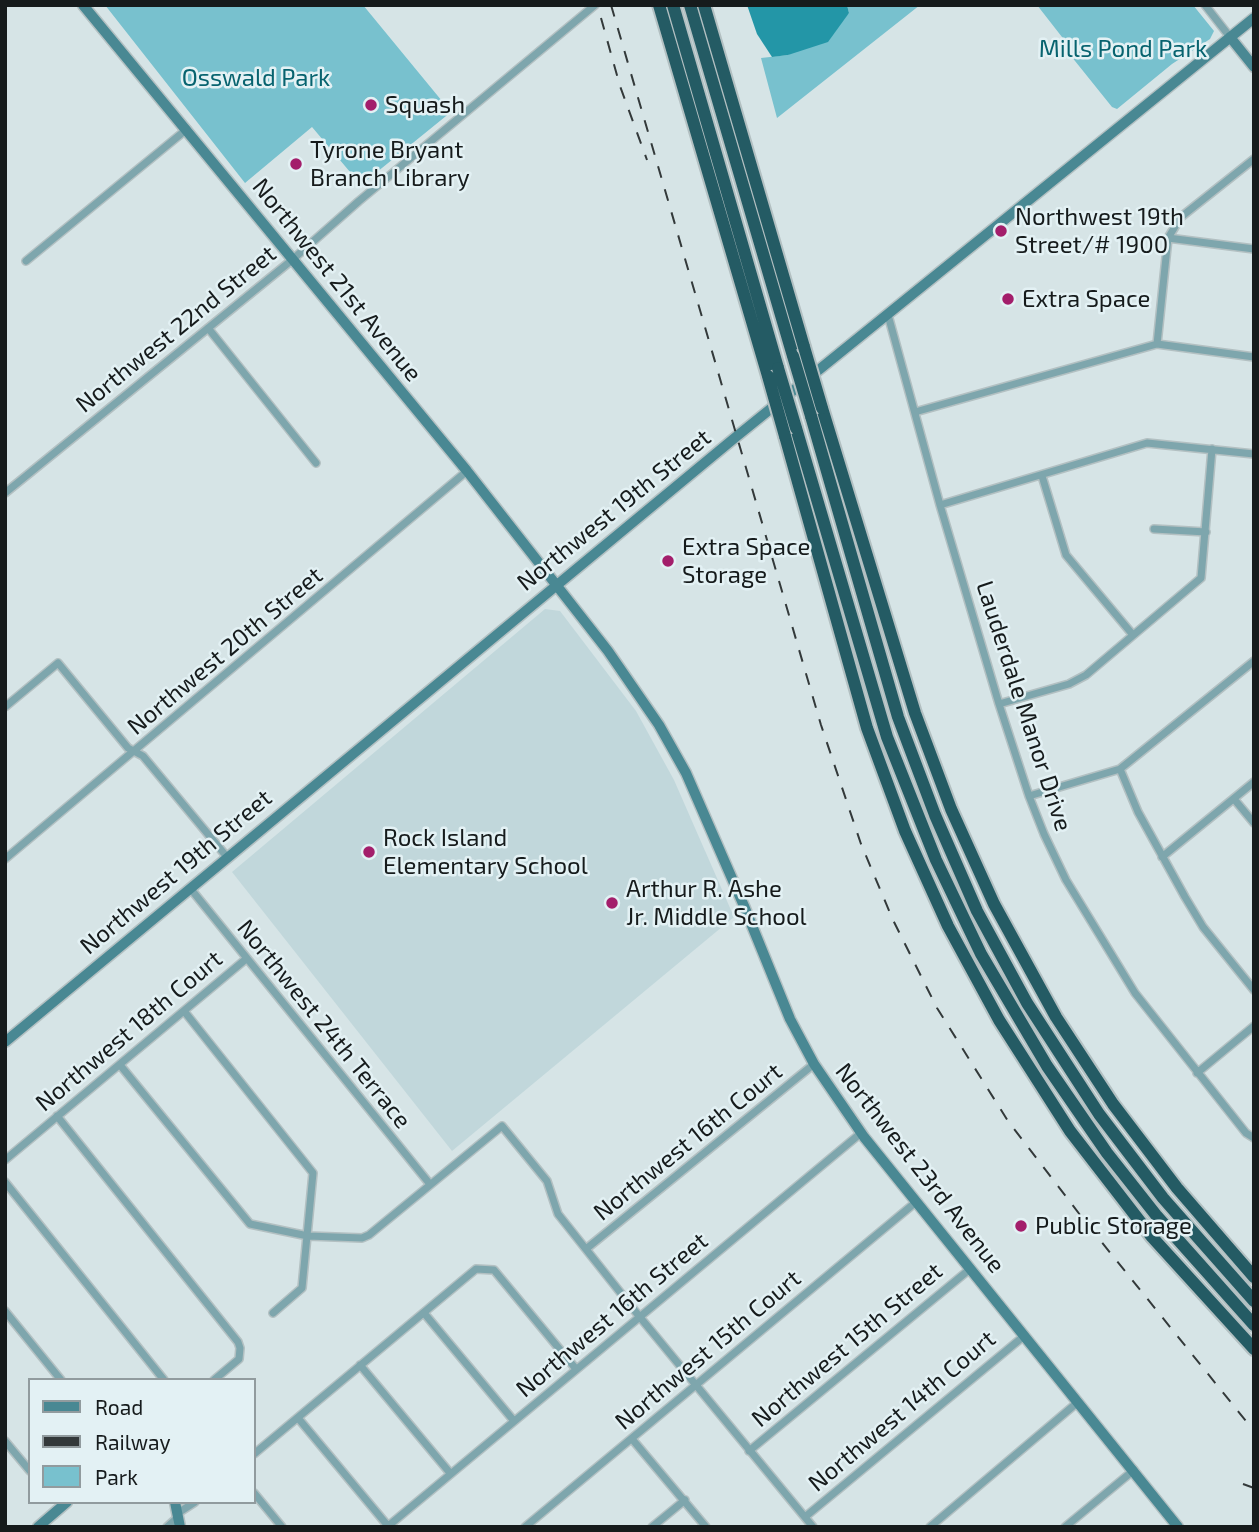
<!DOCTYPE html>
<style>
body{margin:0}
#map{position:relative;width:1259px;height:1532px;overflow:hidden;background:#d6e4e6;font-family:"Exo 2",sans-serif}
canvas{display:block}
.frame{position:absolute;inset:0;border:7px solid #161b1c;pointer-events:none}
.legend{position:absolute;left:28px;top:1378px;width:228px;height:126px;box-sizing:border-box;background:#e3f1f4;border:2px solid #919b9e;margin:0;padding:9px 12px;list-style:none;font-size:21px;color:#161b1c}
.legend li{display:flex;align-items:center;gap:14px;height:35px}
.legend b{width:35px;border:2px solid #919b9e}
</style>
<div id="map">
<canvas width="1259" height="1532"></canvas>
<div class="frame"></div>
<ul class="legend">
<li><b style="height:9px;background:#498893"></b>Road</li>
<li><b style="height:9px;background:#33393a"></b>Railway</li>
<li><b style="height:19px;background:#78c1ce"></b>Park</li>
</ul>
</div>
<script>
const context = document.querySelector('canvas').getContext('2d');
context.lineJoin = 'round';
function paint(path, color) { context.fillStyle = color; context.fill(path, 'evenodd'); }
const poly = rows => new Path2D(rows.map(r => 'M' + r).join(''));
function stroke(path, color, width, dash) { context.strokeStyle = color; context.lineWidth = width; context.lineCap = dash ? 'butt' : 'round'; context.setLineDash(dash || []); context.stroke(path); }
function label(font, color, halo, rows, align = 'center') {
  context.font = font + ' "Exo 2",sans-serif'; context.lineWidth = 5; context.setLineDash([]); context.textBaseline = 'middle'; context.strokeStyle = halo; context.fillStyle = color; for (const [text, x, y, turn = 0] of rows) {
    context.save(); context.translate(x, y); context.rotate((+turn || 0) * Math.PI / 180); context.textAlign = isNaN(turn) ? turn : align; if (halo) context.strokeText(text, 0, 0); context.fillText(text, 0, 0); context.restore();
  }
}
const built = poly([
 [545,609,560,611,636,711,674,780,734,917,452,1151,232,872]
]);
const green = poly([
 [105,5,363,5,451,112,361,185,312,127,245,183],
 [847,5,920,5,777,118,761,58,788,55,849,13],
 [1037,5,1193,5,1214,31,1210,39,1172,64,1117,109,1112,107,1071,56,1069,46]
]);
const water = poly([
 [747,5,847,5,849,13,828,42,788,55,772,57,757,34]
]);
const street = poly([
 [1205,5,1230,37],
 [1168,238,1254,249],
 [26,261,187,129],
 [888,315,940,505,999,704,1029,796,1044,834,1066,880,1135,993,1246,1133,1254,1138],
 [208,328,316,463],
 [1157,344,1168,238,1181,217,1254,159],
 [915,412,1157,344,1254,357],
 [1042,476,1066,555,1133,635],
 [5,493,292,260,359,201,595,5],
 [940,505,1147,443,1254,454],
 [1154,529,1206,532],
 [999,704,1069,684,1086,675,1201,578,1212,449],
 [5,707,58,663,128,748,143,756,227,857],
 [1120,769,1138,812,1185,897,1203,927,1254,990],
 [1029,796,1120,769,1254,661],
 [1234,799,1254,823],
 [1162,857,1254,782],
 [5,859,467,471],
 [190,888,429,1183],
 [184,1011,313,1173,302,1288,273,1313],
 [120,1065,250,1224,308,1236,362,1238,369,1235,502,1126,547,1181,558,1214,639,1316,813,1527],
 [1197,1073,1254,1026],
 [57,1116,238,1342,240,1348,239,1359,214,1380],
 [5,1160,246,959],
 [5,1182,164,1380],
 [586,1249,814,1064],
 [5,1311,61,1380],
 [424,1313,514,1421],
 [360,1365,450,1473],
 [298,1418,388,1526],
 [632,1439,706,1527],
 [5,1441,30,1471],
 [749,1451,970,1269],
 [254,1454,476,1269,494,1270,576,1369],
 [254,1493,282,1527],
 [178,1513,195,1502],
 [805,1517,1024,1336],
 [167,1527,178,1517],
 [387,1527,861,1133],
 [525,1527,916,1202],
 [652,1527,685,1500],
 [930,1527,1078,1402],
 [1065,1527,1134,1470]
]);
const secondary = poly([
 [83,5,467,471,608,651,659,725,686,773,744,906,790,1019,814,1064,864,1137,1178,1527],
 [1230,37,1254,67],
 [5,1042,737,436,1254,18],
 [175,1502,180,1527],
 [38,1527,67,1502]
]);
const highway = poly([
 [659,5,768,376],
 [673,5,778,368],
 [690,5,793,356],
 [704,5,804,347],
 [822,408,915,713,951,809,994,904,1056,1017,1113,1104,1177,1188,1254,1277],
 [811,416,898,717,935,815,977,911,1027,1003,1099,1114,1163,1198,1254,1301],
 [796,428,887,737,936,860,981,954,1047,1066,1107,1153,1156,1215,1254,1325],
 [785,436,867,728,905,831,948,926,999,1020,1070,1131,1152,1237,1254,1349]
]);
const rail = poly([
 [611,5,821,725,861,844,893,920,937,1008,1008,1121,1087,1224,1254,1431],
 [601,18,620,86,647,160],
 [1243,1484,1254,1488]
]);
const highwayBridge = poly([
 [804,347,822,408],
 [793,356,811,416],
 [778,368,796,428],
 [768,376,785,436]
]);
const markers = [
 [371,105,7,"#a31e6b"],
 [296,164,7,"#a31e6b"],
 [1001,231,7,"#a31e6b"],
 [1008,299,7,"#a31e6b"],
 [668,561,7,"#a31e6b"],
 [369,852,7,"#a31e6b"],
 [612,903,7,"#a31e6b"],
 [1021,1226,7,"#a31e6b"]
];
const parkNames = [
 ["Mills Pond Park",1123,49],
 ["Osswald Park",256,78]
];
const poiNames = [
 ["Squash",385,105],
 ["Tyrone Bryant",310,150],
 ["Branch Library",310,178],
 ["Northwest 19th",1015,217],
 ["Street/# 1900",1015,245],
 ["Extra Space",1022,299],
 ["Extra Space",682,547],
 ["Storage",682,575],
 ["Rock Island",383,838],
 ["Elementary School",383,866],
 ["Arthur R. Ashe",626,889],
 ["Jr. Middle School",626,917],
 ["Public Storage",1035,1226]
];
const streetNames = [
 ["Northwest 21st Avenue",337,280,51],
 ["Northwest 22nd Street",176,329,-39],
 ["Northwest 19th Street",614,510,-39],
 ["Northwest 20th Street",225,651,-40],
 ["Lauderdale Manor Drive",1024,706,72],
 ["Northwest 19th Street",176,872,-40],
 ["Northwest 24th Terrace",324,1024,51],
 ["Northwest 18th Court",129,1031,-40],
 ["Northwest 16th Court",688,1142,-39],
 ["Northwest 23rd Avenue",920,1168,52],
 ["Northwest 16th Street",612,1315,-40],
 ["Northwest 15th Street",847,1345,-40],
 ["Northwest 15th Court",708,1350,-40],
 ["Northwest 14th Court",902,1411,-40]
];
paint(built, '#c1d7db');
paint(green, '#78c1ce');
paint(water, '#2396a7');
stroke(street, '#b3c0c2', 10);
stroke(secondary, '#b3c0c2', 13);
stroke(highway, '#b3c0c2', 16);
stroke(street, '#7ea6ad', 7);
stroke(secondary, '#498893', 10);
stroke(highway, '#245b64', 12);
stroke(rail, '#33393a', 2, [12, 12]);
stroke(highwayBridge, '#b3c0c2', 16, []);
stroke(highwayBridge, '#245b64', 12);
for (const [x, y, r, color] of markers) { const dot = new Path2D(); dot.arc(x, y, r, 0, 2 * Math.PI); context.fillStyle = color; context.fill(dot); stroke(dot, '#e3f1f4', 2.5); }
label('24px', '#07636f', '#e3f1f4', parkNames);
label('24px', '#161b1c', '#e3f1f4', poiNames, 'left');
label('24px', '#161b1c', '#e3f1f4', streetNames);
</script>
